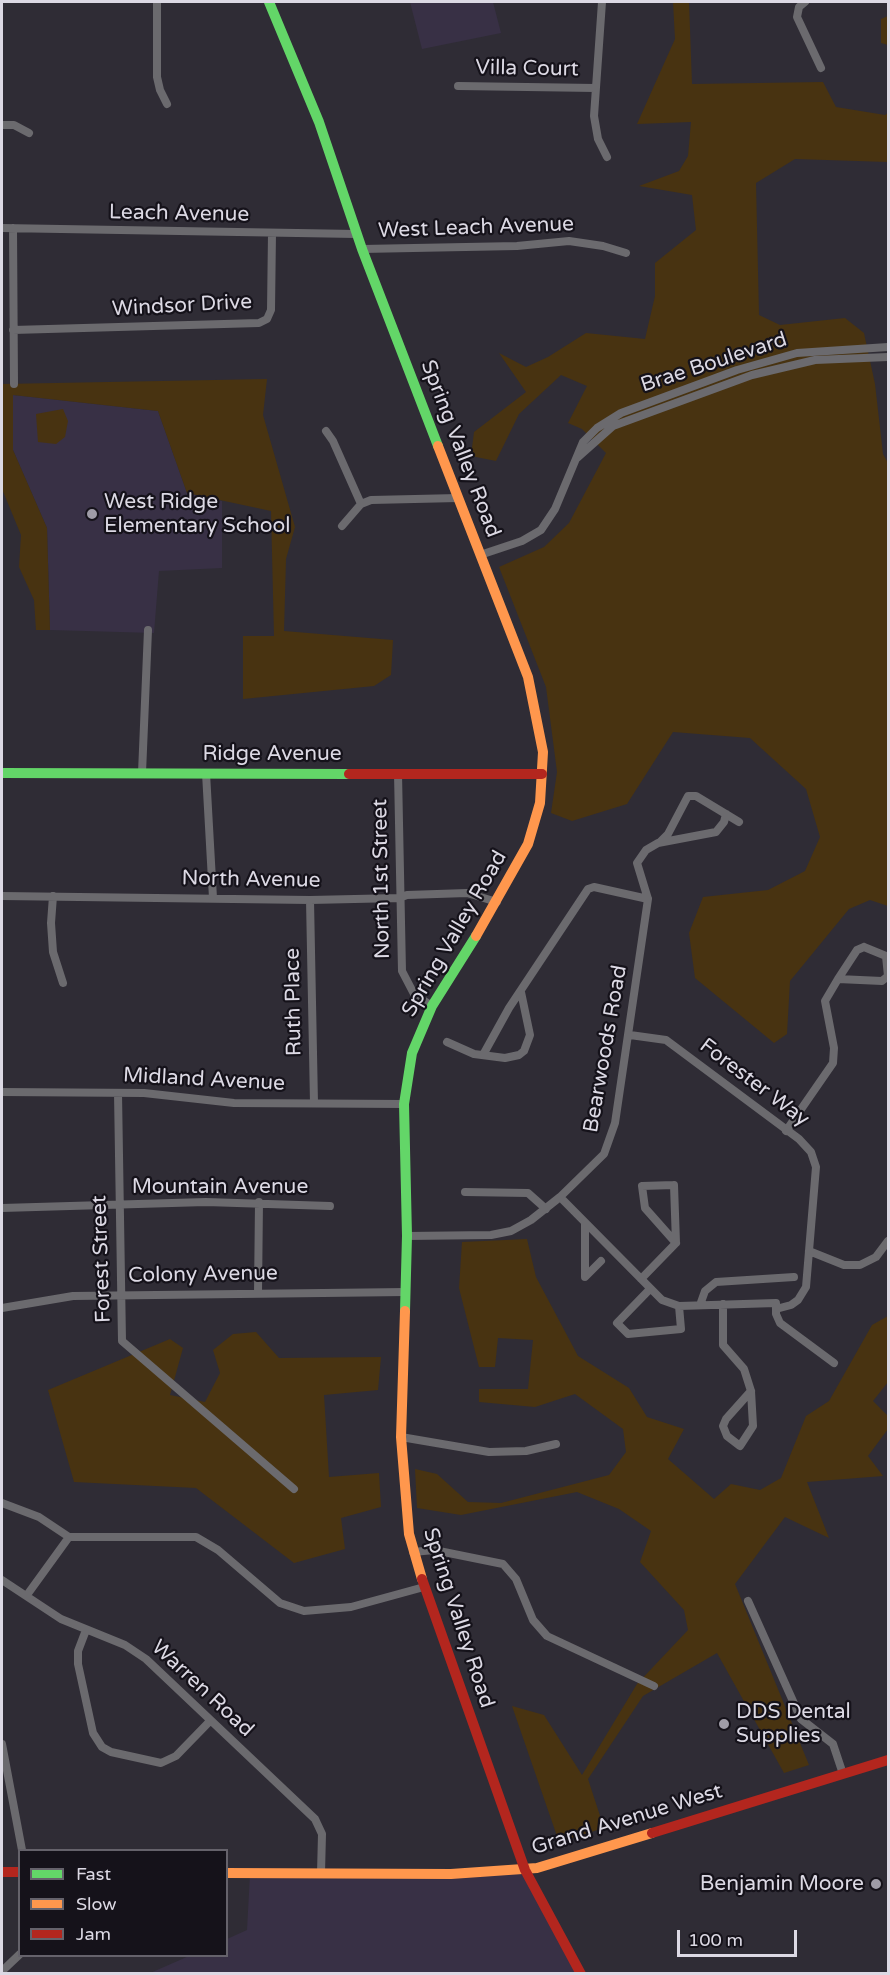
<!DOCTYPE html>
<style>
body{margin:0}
#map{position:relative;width:890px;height:1975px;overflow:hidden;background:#2f2c35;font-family:"Varela Round",sans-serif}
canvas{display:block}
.frame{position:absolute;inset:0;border:3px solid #dcd9e4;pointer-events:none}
.legend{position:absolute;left:18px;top:1849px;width:210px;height:108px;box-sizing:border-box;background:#15121a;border:2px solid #65626b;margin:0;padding:8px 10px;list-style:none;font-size:18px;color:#dcd9e4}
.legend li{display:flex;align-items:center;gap:12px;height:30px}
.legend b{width:30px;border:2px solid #65626b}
.scale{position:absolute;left:677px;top:1930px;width:120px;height:27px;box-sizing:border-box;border:3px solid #dcd9e4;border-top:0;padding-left:8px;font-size:18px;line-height:21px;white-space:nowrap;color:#dcd9e4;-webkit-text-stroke:4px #15121a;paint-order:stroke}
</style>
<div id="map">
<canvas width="890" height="1975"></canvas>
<div class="frame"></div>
<ul class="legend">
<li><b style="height:8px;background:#63d668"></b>Fast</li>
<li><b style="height:8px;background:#ff974d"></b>Slow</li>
<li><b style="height:8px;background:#b3261e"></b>Jam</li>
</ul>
<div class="scale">100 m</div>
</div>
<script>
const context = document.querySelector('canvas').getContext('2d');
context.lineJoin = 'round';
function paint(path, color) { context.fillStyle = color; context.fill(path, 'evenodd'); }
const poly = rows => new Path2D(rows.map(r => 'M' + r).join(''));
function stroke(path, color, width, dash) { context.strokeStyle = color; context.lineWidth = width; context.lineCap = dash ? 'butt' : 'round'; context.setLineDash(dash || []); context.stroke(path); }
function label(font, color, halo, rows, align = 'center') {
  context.font = font + ' "Varela Round",sans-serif'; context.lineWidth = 4.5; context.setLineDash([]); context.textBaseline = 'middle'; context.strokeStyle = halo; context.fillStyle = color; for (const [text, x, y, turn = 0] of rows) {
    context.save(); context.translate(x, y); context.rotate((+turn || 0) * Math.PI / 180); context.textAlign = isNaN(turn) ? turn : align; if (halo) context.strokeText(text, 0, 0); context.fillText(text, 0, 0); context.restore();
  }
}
const built = poly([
 [410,2,493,2,501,33,422,49],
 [13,395,158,411,187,493,222,501,222,568,159,571,154,633,50,630,47,528,13,450],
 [525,1870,581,1974,148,1974,189,1956,226,1956,227,1939,247,1930,250,1874]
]);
const green = poly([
 [673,2,689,2,692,84,823,82,836,107,885,115,888,113,888,162,795,159,756,183,759,315,780,325,845,318,864,333,875,384,883,454,888,463,888,906,870,900,849,909,790,981,787,1034,774,1043,695,978,689,933,703,897,768,890,805,871,820,837,806,789,750,738,673,732,627,804,572,821,551,813,557,772,546,687,499,567,544,547,569,523,606,453,582,429,568,423,587,386,561,375,519,414,496,461,471,456,474,432,526,392,499,353,526,367,548,357,586,333,645,339,655,296,655,263,696,230,692,195,639,186,679,171,688,156,691,122,637,124,675,39],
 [888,16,888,45,881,43,881,19],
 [267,379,263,415,295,527,286,559,284,631,393,640,391,675,374,686,243,699,243,636,274,636,271,511,187,493,158,411,13,395,13,450,47,528,50,630,36,630,34,600,19,567,21,535,2,489,2,384],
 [63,409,68,421,65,437,56,444,38,442,36,414],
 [527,1239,536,1277,578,1356,629,1388,647,1417,684,1429,668,1459,714,1499,731,1484,760,1490,781,1478,806,1416,829,1401,872,1325,888,1316,888,1382,873,1401,888,1416,888,1429,868,1456,883,1476,807,1482,829,1538,785,1517,735,1584,809,1765,784,1773,717,1653,643,1696,588,1779,604,1828,559,1842,512,1706,544,1715,582,1775,637,1684,688,1630,684,1610,640,1562,651,1531,619,1509,577,1492,461,1515,417,1508,415,1469,437,1474,468,1502,501,1503,609,1475,626,1452,623,1429,575,1394,535,1407,479,1402,479,1389,528,1389,533,1340,498,1338,495,1367,479,1367,459,1288,462,1242],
 [256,1332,279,1358,381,1357,378,1390,324,1395,329,1477,379,1473,381,1507,341,1518,345,1549,294,1563,196,1488,74,1482,48,1390,170,1339,183,1348,170,1395,205,1402,220,1373,213,1350,233,1334]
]);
const street = poly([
 [157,2,157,77,160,90,167,104],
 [602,2,594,116,598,139,607,157],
 [805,2,799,7,797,17,821,68],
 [458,86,595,88],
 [2,125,14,125,29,133],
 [2,228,356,234],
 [13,228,14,384],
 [362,249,517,246,569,241,603,246,626,253],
 [13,330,259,323,267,319,271,310,272,233],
 [326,431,333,441,361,504],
 [577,458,613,426,752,375,815,360,888,357],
 [342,526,361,504,371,500,458,498],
 [480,555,522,541,541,530,555,509,583,442,597,428,621,413,737,370,797,353,888,347],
 [142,773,148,630],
 [206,773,213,898],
 [398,773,402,971,414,994,432,1006],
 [660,842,668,834,688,796,696,796,739,822],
 [2,896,310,900,399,898,407,895,467,893,497,902],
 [53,896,51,923,53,952,63,983],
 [310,900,314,1103],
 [864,947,886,956,888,976,882,981,838,979,857,950,864,947],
 [630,1035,666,1040,799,1139,811,1152,816,1167,806,1287,798,1300,791,1305,776,1309],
 [447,1042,474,1054,505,1058,519,1055,524,1051,530,1035,521,992],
 [483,1055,509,1008,588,889,594,887,648,899],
 [2,1092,144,1093,234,1103,404,1104],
 [118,1093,122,1341,294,1489],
 [786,1131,833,1063,834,1048,825,1001,838,979],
 [674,1185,676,1243,645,1208,642,1186,674,1185],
 [465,1192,528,1193,546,1209],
 [560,1197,662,1300,679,1306,776,1303,776,1314,780,1323,834,1363],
 [2,1208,206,1202,330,1206],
 [585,1223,585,1277,601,1261],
 [407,1236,491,1235,511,1231,531,1220,560,1197,604,1154,615,1123,648,899,637,863,646,850,658,843,716,832,724,822,726,814],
 [809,1251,844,1265,860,1265,876,1257,888,1241],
 [641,1279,676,1243],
 [650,1289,617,1323,628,1334,681,1329,679,1306],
 [258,1293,259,1202],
 [723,1304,723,1345,744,1369,751,1391],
 [700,1305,705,1291,716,1282,794,1277],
 [2,1308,73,1296,406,1292],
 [751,1391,753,1426,740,1446,727,1436,723,1426,726,1419,751,1391],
 [401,1437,489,1452,526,1451,556,1444],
 [2,1503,39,1517,69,1537,196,1537,218,1550,280,1603,304,1611,351,1607,424,1587],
 [413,1552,434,1550,503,1564,516,1579,533,1620,547,1636,654,1686],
 [2,1580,61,1619,125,1645,146,1659,315,1819,322,1834,321,1873],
 [27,1595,69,1537],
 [748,1601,801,1719,833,1744,843,1774],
 [86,1630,78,1651,78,1664,93,1733,102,1747,111,1752,161,1763,176,1756,210,1721],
 [2,1744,22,1850],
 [2,1971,20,1954]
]);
const fast = poly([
 [269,2,319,122,362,249,438,446],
 [2,773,349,774],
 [405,1311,407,1236,404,1104,412,1053,432,1006,476,936]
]);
const slow = poly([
 [438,446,528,677,543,752,540,803,528,844,476,936],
 [405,1311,401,1437,409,1534,422,1579],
 [226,1873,451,1874,537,1868,652,1833]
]);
const jam = poly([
 [349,774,542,774],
 [422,1579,525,1870,581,1974],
 [652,1833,888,1760],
 [2,1872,20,1872]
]);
const markers = [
 [92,514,6,"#9f9ca7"],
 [724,1724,6,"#9f9ca7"],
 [876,1884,6,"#9f9ca7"]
];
const streetNames = [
 ["Villa Court",527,69,1],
 ["Leach Avenue",179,214,1],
 ["West Leach Avenue",476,228,-2],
 ["Windsor Drive",182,306,-3],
 ["Brae Boulevard",714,363,-18],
 ["Spring Valley Road",460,449,69],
 ["Ridge Avenue",272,754],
 ["North 1st Street",382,879,-91],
 ["North Avenue",251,880,1],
 ["Spring Valley Road",455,934,-60],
 ["Ruth Place",294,1002,-91],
 ["Bearwoods Road",606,1049,-80],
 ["Midland Avenue",204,1080,3],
 ["Forester Way",754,1083,37],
 ["Mountain Avenue",220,1187],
 ["Forest Street",102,1259,-92],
 ["Colony Avenue",203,1275,-1],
 ["Spring Valley Road",458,1618,72],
 ["Warren Road",202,1689,43],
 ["Grand Avenue West",627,1820,-17]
];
const poiNames = [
 ["West Ridge",104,502],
 ["Elementary School",104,526],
 ["DDS Dental",736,1712],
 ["Supplies",736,1736],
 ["Benjamin Moore",864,1884,"right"]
];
paint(built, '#383045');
paint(green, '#483311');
stroke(street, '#6b6a6e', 8);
stroke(fast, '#63d668', 10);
stroke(slow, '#ff974d', 10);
stroke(jam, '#b3261e', 10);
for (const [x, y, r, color] of markers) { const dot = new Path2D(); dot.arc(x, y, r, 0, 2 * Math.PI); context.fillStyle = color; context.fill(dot); stroke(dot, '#15121a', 2); }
label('21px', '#dcd9e4', '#15121a', streetNames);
label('21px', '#dcd9e4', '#15121a', poiNames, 'left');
</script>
